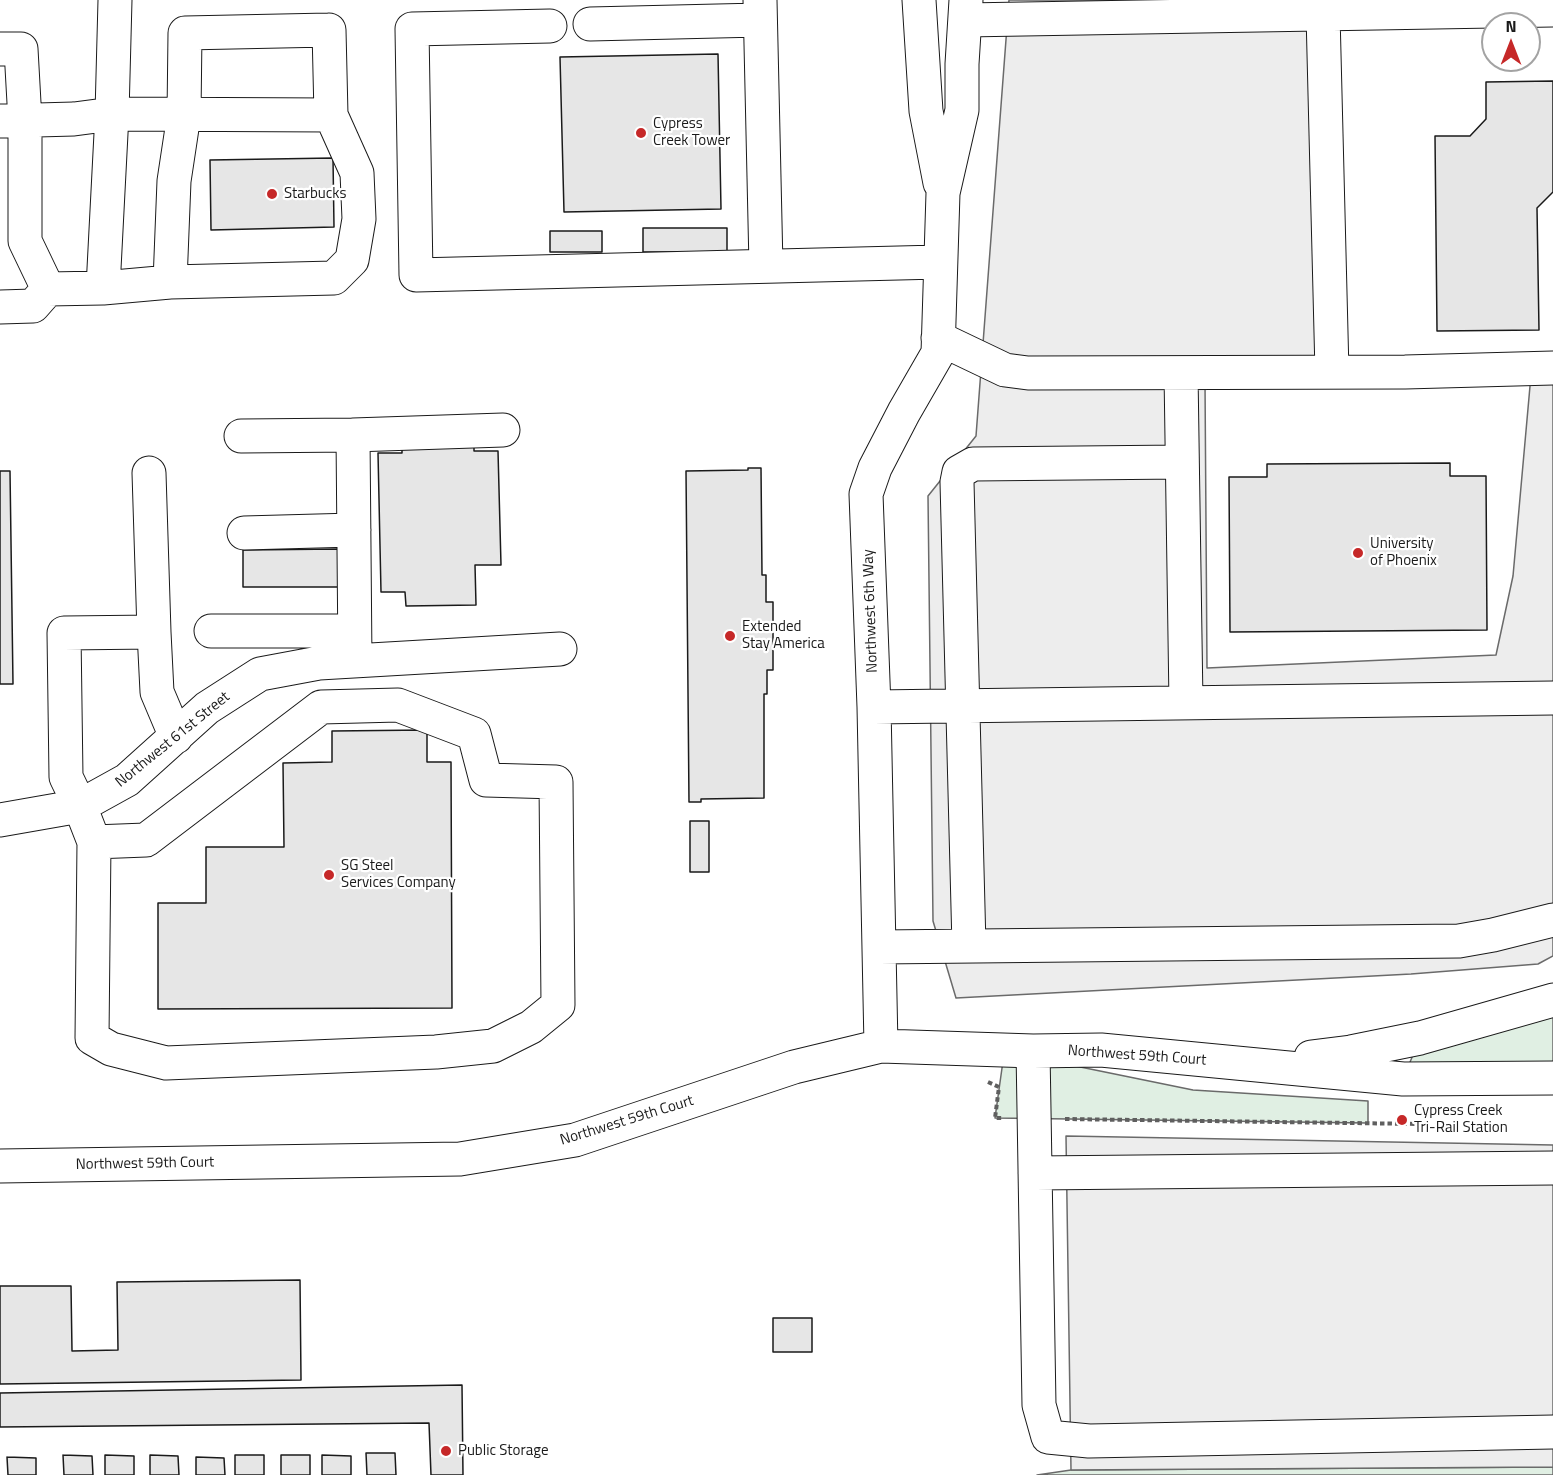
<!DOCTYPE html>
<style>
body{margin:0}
#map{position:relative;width:1553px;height:1475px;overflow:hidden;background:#fff;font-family:"Titillium Web",sans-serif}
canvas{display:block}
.north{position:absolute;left:1481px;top:12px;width:60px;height:60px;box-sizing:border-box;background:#fff;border:2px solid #a3a3a3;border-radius:50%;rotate:0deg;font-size:16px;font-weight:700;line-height:24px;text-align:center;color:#1a1a1a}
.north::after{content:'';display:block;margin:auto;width:21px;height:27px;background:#c62828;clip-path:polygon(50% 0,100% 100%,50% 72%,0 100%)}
</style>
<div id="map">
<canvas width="1553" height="1475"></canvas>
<div class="north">N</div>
</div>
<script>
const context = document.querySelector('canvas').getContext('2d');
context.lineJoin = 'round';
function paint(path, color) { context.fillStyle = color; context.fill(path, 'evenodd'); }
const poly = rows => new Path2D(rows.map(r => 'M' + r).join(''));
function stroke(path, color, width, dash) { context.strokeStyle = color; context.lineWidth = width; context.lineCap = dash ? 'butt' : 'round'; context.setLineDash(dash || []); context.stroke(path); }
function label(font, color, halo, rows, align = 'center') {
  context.font = font + ' "Titillium Web",sans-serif'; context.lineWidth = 4.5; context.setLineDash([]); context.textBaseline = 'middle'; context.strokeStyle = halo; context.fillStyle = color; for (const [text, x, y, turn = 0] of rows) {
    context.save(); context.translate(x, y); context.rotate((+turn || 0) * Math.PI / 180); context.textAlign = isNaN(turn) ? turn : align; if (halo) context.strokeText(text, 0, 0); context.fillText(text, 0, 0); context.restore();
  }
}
const green = poly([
 [1553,1000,1553,1078,1403,1079,1420,1038,1553,1000],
 [1003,1061,1051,1061,1193,1090,1368,1101,1368,1123,995,1118,1003,1061],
 [1553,1467,1553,1475,1037,1475,1071,1470,1553,1467]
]);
const parking = poly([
 [1009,0,1553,0,1332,15,1343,377,1205,382,1207,668,1496,655,1513,576,1531,375,1553,373,1553,956,1538,964,1411,974,956,998,933,921,928,496,976,436,1009,0],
 [1066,1136,1553,1145,1553,1467,1071,1470,1066,1136]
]);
const building = poly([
 [718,54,721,209,564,212,560,57,718,54],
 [1553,81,1553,192,1537,208,1539,330,1437,331,1435,136,1470,136,1486,119,1486,82,1553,81],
 [333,158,334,227,211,230,210,160,333,158],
 [643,228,727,228,727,252,643,252,643,228],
 [550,231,602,231,602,252,550,252,550,231],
 [474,442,474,451,498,451,501,565,475,565,476,605,406,606,405,592,381,592,378,453,402,453,402,443,474,442],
 [1450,463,1450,476,1486,476,1487,630,1230,632,1229,477,1267,477,1267,464,1450,463],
 [748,468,761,468,762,575,766,575,766,602,773,602,773,670,767,670,767,694,764,694,764,798,701,799,701,802,689,802,686,471,748,470,748,468],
 [0,471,10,471,13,684,0,684,0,471],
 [340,549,340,587,243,587,243,550,340,549],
 [427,730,427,762,451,762,452,1008,158,1009,158,903,206,903,206,847,284,847,283,763,332,762,332,731,427,730],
 [690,821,709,821,709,872,690,872,690,821],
 [300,1280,301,1380,0,1384,0,1286,71,1286,72,1351,118,1350,117,1282,300,1280],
 [773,1318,812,1318,812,1352,773,1352,773,1318],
 [462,1385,463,1475,431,1475,429,1423,0,1427,0,1393,462,1385],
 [366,1453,395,1453,396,1475,367,1475,366,1453],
 [63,1455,92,1456,93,1475,64,1475,63,1455],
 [105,1455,134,1456,134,1475,105,1475,105,1455],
 [150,1455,178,1456,179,1475,150,1475,150,1455],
 [235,1455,264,1455,264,1475,235,1475,235,1455],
 [281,1455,310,1455,310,1475,281,1475,281,1455],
 [322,1455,351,1456,351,1475,322,1475,322,1455],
 [7,1457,36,1458,36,1475,8,1475,7,1457],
 [196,1457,224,1458,225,1475,196,1475,196,1457]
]);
const path = poly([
 [988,1082,999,1087,995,1118,1004,1118],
 [1065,1119,1420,1124]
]);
const minor = poly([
 [760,0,766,266],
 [919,0,926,111,940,183],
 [1323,14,1332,372],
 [965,20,1553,10],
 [590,24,760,20],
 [550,26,412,29,416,275,939,262],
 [329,30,331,115,357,173,359,219,352,260,334,278,170,282,174,181,184,115,185,33,329,30],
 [0,49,21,49,25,121,25,241,48,289],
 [0,121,74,119,112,114,115,0],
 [103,288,170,282],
 [0,307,33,306,48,289,103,288,112,114,331,115],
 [938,338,1005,370,1028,373,1405,372,1553,368],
 [1181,373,1186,703],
 [353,435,503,430],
 [241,436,353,435,355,661],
 [149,473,154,632],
 [244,533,354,530],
 [211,631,354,631],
 [874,707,1553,698],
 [0,820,80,806,127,780,207,708,260,674,319,663,560,649],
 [94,842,146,840,321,707,398,705,474,734,486,780,556,782,558,1005,531,1027,493,1046,436,1052,166,1063,111,1049,92,1038,94,842,80,806,66,777,64,633,154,632,157,692,176,737],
 [969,946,957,482,959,472,973,464,1182,462],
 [879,947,1459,941,1493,935,1553,920],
 [881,1046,874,707,866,494,875,468,904,412,938,353,943,193,962,110,962,64,966,0],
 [1033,1051,1039,1405,1048,1437,1089,1441,1553,1432],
 [1311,1057,1351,1052,1420,1038,1553,1000],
 [0,1166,460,1159,575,1140,794,1067,881,1046,1033,1051,1101,1050,1403,1079,1553,1078],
 [1035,1173,1553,1168]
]);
const markers = [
 [641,133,6,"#c62828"],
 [272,194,6,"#c62828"],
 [1358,553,6,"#c62828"],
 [730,636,6,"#c62828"],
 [329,875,6,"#c62828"],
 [1402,1120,6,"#c62828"],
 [446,1451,6,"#c62828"]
];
const poiNames = [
 ["Cypress",653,124],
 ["Creek Tower",653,141],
 ["Starbucks",284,194],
 ["University",1370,544],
 ["of Phoenix",1370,561],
 ["Extended",742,627],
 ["Stay America",742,644],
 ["SG Steel",341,866],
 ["Services Company",341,883],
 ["Cypress Creek",1414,1111],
 ["Tri-Rail Station",1414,1128],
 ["Public Storage",458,1451]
];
const streetNames = [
 ["Northwest 6th Way",871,611,-92],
 ["Northwest 61st Street",173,740,-39],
 ["Northwest 59th Court",1137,1056,4],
 ["Northwest 59th Court",627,1121,-17],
 ["Northwest 59th Court",145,1164,-1]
];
paint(green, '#e0efe3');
stroke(green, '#6a6a6a', 1.5);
paint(parking, '#ededed');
stroke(parking, '#6a6a6a', 1.5);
paint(building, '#e6e6e6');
stroke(building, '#1a1a1a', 1.5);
stroke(minor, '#1a1a1a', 35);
stroke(path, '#5f5f5f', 4, [4.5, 3]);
stroke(minor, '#fff', 33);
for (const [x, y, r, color] of markers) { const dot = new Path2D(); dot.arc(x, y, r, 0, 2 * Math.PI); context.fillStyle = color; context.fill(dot); stroke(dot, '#fff', 2); }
label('15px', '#1a1a1a', '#fff', poiNames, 'left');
label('15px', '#1a1a1a', '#fff', streetNames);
</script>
